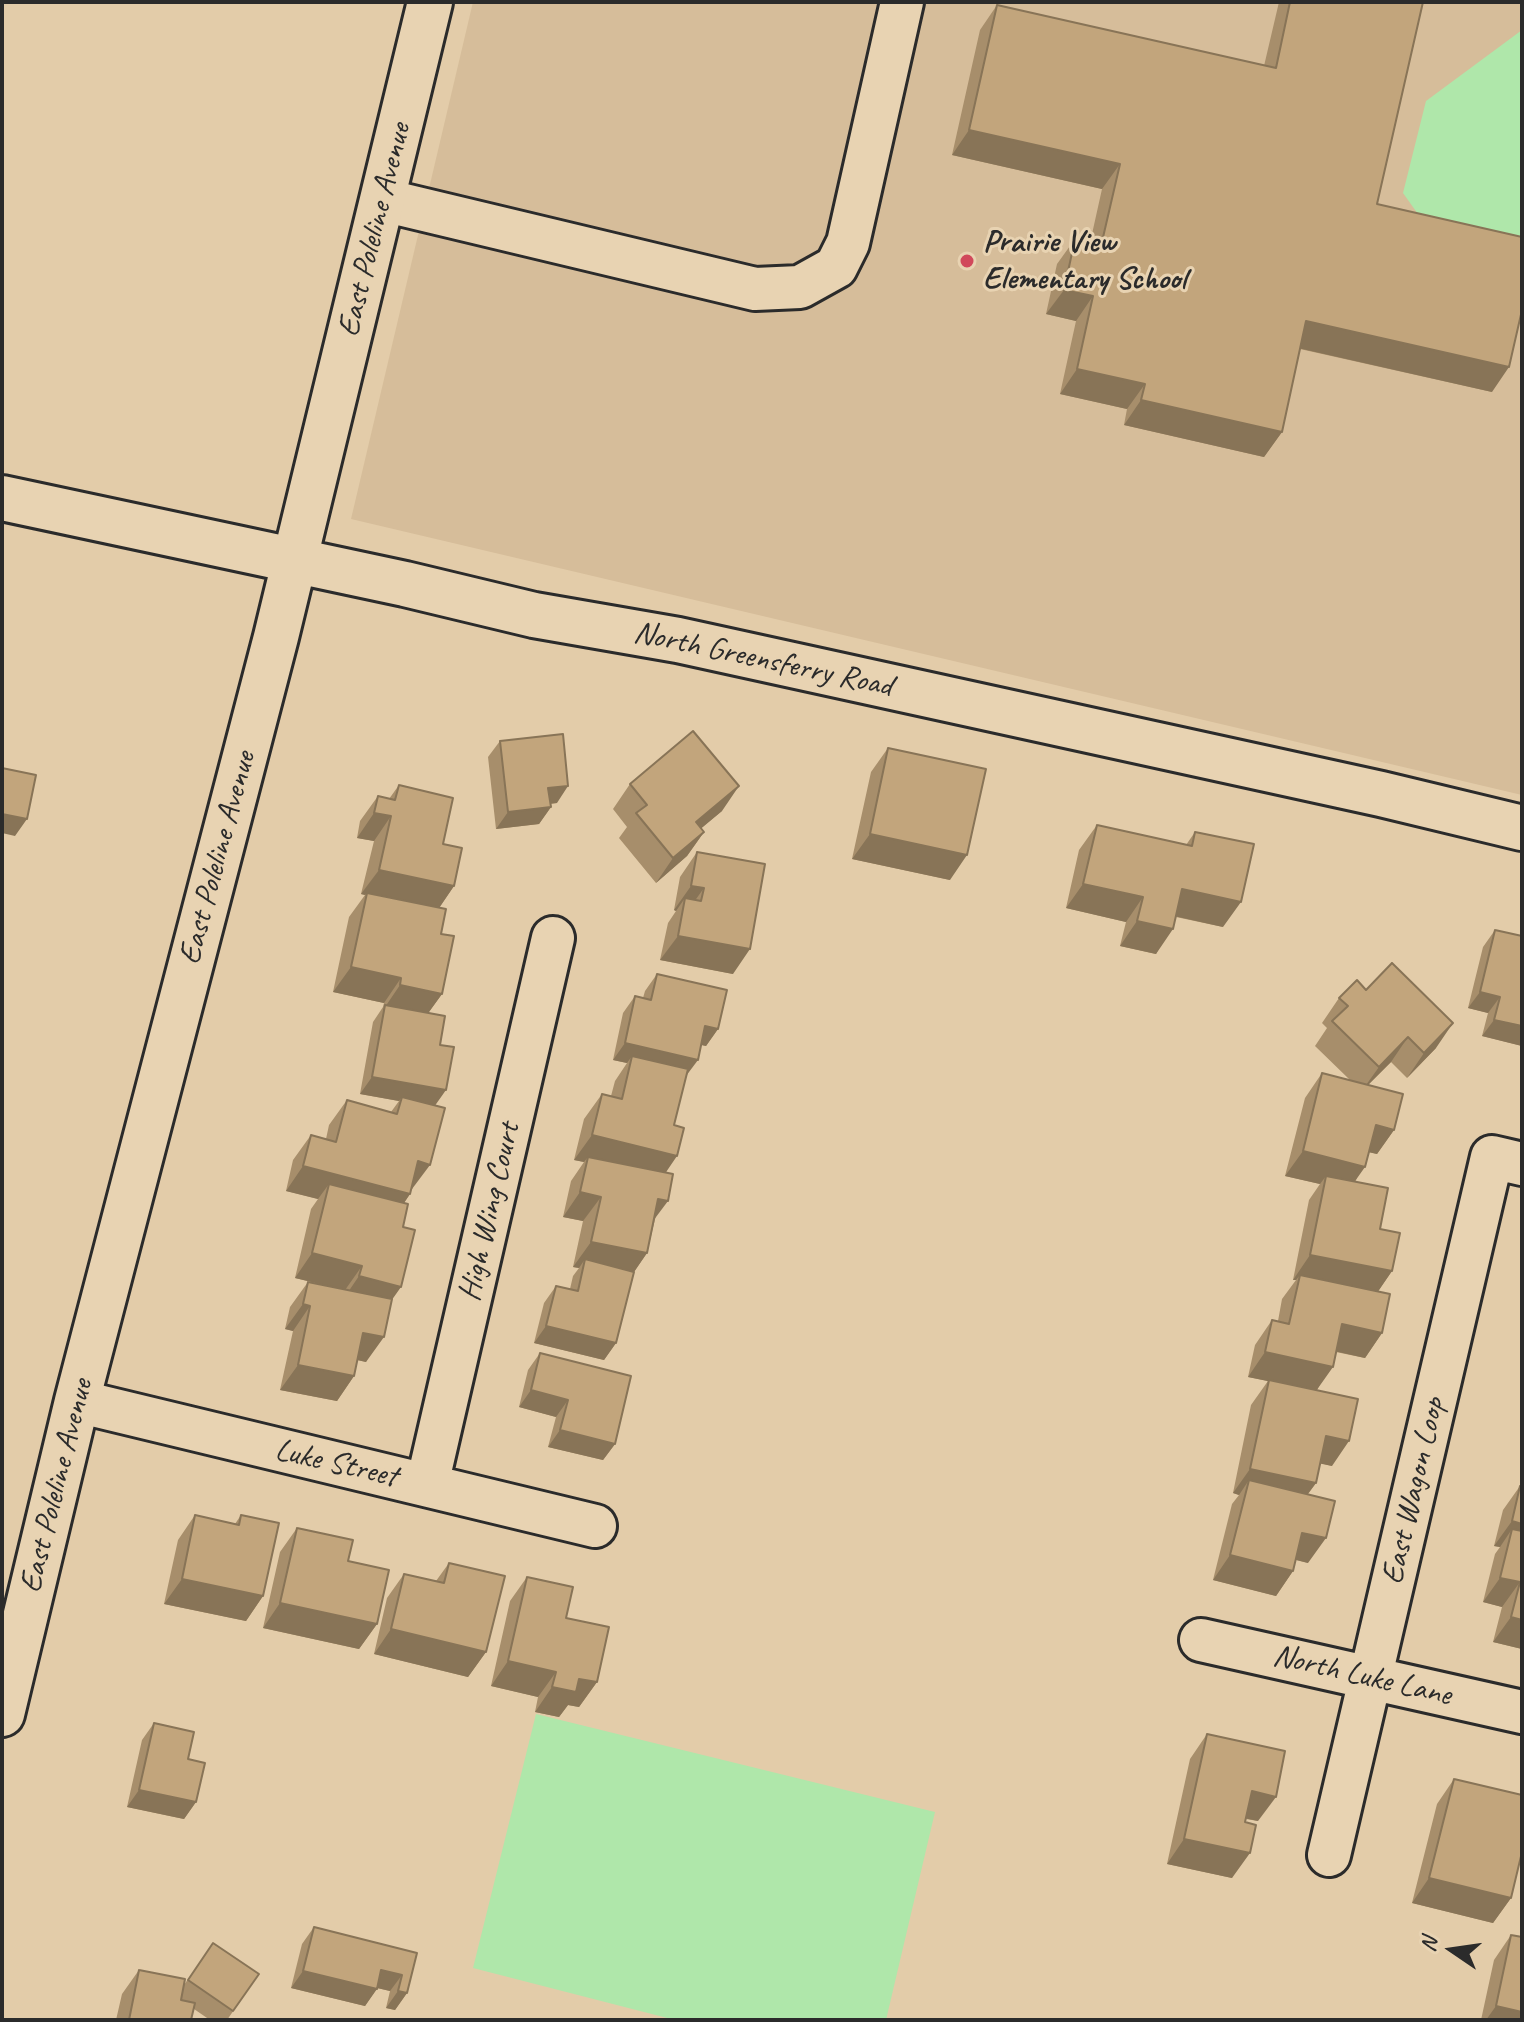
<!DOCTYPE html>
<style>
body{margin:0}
#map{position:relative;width:1524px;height:2022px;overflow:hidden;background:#e3cca9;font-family:Caveat,sans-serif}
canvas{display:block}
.frame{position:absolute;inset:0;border:4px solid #2b2b2b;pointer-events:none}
.north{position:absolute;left:1412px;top:1910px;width:80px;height:80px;-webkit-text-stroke:6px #e8d3b2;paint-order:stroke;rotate:283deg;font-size:22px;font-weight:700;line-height:32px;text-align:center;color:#2b2b2b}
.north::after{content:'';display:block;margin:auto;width:28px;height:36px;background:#2b2b2b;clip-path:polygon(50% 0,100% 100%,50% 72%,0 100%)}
</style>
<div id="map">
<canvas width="1524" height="2022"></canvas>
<div class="frame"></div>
<div class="north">N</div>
</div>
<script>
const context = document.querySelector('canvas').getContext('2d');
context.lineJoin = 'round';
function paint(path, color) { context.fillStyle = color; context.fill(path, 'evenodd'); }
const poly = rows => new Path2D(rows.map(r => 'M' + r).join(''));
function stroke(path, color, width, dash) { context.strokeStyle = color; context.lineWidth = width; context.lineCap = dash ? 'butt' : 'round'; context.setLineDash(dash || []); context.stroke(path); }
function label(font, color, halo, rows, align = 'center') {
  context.font = font + ' Caveat,sans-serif'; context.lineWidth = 6; context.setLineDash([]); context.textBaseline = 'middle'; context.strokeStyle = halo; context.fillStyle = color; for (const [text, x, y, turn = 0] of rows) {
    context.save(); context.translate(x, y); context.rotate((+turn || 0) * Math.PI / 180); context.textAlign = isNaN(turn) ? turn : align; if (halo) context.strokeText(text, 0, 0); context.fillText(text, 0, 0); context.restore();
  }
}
const built = poly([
 [473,2,1522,2,1522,795,351,519]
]);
const green = poly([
 [1522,30,1522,244,1425,224,1403,193,1426,101],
 [536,1714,935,1812,886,2020,675,2020,473,1968]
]);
const minor = poly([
 [383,200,755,289,800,287,836,267,848,243,902,2],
 [77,1401,595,1526],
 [427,1485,553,938],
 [1201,1640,1522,1712],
 [1329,1855,1492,1157,1522,1164]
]);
const major = poly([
 [2,498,405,584,534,615,678,640,1381,794,1522,828],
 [2,1714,77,1401,276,637,430,2]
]);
const wall = poly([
 [1279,2,1423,2,1377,204,1492,392,1300,349,1282,432,1264,457,1124,425,1127,409,1060,394,1076,321,1046,314,1057,264,1075,239,1090,243,1102,189,952,155,980,30,997,5,1264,66],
 [500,741,557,803,550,804,551,807,539,824,496,829,488,757],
 [888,748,950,880,852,859,871,772],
 [630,784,722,811,701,828,704,832,687,856,656,883,619,838,627,827,613,809],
 [399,785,443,844,454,886,439,908,441,934,442,994,428,1013,440,1045,435,1106,412,1189,411,1189,410,1194,404,1203,403,1227,392,1300,366,1362,357,1360,354,1376,337,1401,280,1390,293,1331,285,1329,290,1307,308,1282,324,1285,295,1278,311,1209,318,1199,286,1191,293,1160,311,1135,326,1139,329,1125,347,1100,391,1112,399,1101,360,1094,373,1022,383,1007,384,1003,333,992,349,917,365,895,361,894,374,841,357,838,360,821,378,796,389,799],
 [1097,825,1186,845,1195,832,1223,927,1176,917,1156,954,1120,946,1126,922,1066,908,1079,850],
 [697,852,733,974,660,960,668,923,676,911,674,910,680,877],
 [1495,930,1522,1046,1482,1036,1488,1013,1468,1008,1483,947],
 [657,974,718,1029,706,1046,701,1045,686,1076,674,1125,666,1173,647,1253,633,1273,616,1343,604,1360,534,1343,544,1303,556,1286,570,1289,573,1276,579,1268,573,1267,583,1221,563,1217,571,1181,584,1162,574,1160,584,1119,602,1094,611,1096,615,1081,627,1063,613,1060,623,1013,635,996,643,998,645,991],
 [1366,990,1436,1048,1407,1078,1391,1062,1368,1085,1394,1130,1377,1154,1369,1152,1355,1182,1380,1229,1392,1271,1378,1291,1382,1333,1365,1358,1336,1352,1317,1390,1332,1466,1320,1463,1316,1483,1308,1494,1308,1563,1296,1560,1293,1571,1276,1596,1213,1580,1232,1504,1239,1495,1233,1493,1251,1405,1268,1381,1248,1377,1255,1345,1272,1320,1278,1321,1282,1299,1296,1280,1293,1280,1309,1200,1320,1184,1285,1176,1305,1098,1322,1073,1350,1080,1315,1046,1327,1028,1322,1023,1339,998],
 [540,1353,615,1444,603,1460,548,1447,556,1417,519,1407,528,1370],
 [1520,1486,1522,1649,1493,1642,1502,1607,1483,1602,1495,1554,1500,1547,1494,1546,1503,1510],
 [195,1515,235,1524,241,1515,263,1596,246,1621,164,1604,178,1540],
 [297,1528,348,1561,377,1624,359,1649,263,1628,280,1552],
 [449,1563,486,1652,468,1677,374,1654,387,1598,404,1574,436,1581],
 [527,1577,566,1618,597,1682,579,1707,568,1705,559,1717,535,1712,538,1697,491,1686,510,1601],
 [154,1723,188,1759,196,1802,184,1819,127,1807,142,1740],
 [1207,1734,1258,1821,1246,1819,1232,1878,1167,1864,1190,1759],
 [1454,1779,1511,1898,1493,1923,1412,1903,1437,1804],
 [314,1927,417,1953,407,1993,395,2010,386,2008,390,1991,377,1988,365,2006,291,1988,302,1944],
 [1511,1935,1522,2020,1481,2020,1494,1960],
 [213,1943,259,1974,227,2020,210,2020,194,2009,191,2020,116,2020,122,1994,139,1970,184,1985]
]);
const shadedWall = poly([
 [969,130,1120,164,1102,189,952,155],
 [1064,290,1093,296,1076,321,1046,314],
 [1306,321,1509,367,1492,392,1289,346],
 [1077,369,1145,384,1127,409,1060,394],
 [1141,400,1282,432,1264,457,1124,425],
 [568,786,557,803,536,805,548,788],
 [739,786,722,811,679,847,696,822],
 [551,807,539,824,496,829,508,812],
 [374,813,391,816,374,841,357,838],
 [2,814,27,819,15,836,2,833],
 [704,832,687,856,656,883,673,858],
 [870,834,967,855,950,880,852,859],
 [379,870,454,886,437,911,367,893,365,895,361,894],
 [1083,884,1143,897,1126,922,1066,908],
 [691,886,704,888,686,913,685,898,676,911,674,910],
 [1182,889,1241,902,1223,927,1165,914],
 [1137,921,1173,929,1156,954,1120,946],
 [678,936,750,949,733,974,660,960],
 [351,967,401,978,384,1003,333,992],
 [400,985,442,994,424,1019,383,1010],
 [1480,992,1500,997,1488,1013,1468,1008],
 [1494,1020,1522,1026,1522,1046,1482,1036],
 [1453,1023,1436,1048,1407,1078,1424,1053],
 [705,1026,718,1029,706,1046,694,1043],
 [1408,1037,1391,1062,1361,1092,1379,1067],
 [625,1043,698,1060,686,1076,632,1056,627,1063,613,1060],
 [372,1077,446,1090,434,1107,402,1097,399,1101,360,1094],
 [1376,1125,1394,1130,1377,1154,1359,1150],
 [592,1135,677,1156,660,1181,588,1157,584,1162,574,1160],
 [1303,1151,1365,1167,1348,1191,1326,1176,1320,1184,1285,1176],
 [418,1161,430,1165,412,1189,401,1186],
 [303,1166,410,1194,393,1219,329,1184,318,1199,286,1191],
 [580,1192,601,1197,583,1221,563,1217],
 [658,1199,668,1201,650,1225],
 [591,1242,647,1253,630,1278,585,1259,579,1268,573,1267],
 [312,1253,362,1266,345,1290,295,1278],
 [1310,1255,1392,1271,1375,1296,1300,1275,1296,1280,1293,1280],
 [359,1276,401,1287,384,1311,342,1301],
 [303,1304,310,1306,293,1331,285,1329],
 [1342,1324,1382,1333,1365,1358,1325,1349],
 [546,1326,616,1343,604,1360,534,1343],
 [363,1333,384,1337,366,1362,345,1357],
 [1265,1352,1333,1367,1316,1391,1248,1377],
 [298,1365,354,1376,337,1401,280,1390],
 [531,1390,568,1400,556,1417,519,1407],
 [560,1430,615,1444,603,1460,548,1447],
 [1326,1436,1349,1441,1332,1466,1308,1461],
 [1250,1469,1316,1483,1298,1507,1249,1480,1239,1495,1233,1493],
 [1512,1521,1522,1524,1522,1552,1512,1529,1500,1547,1494,1546],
 [1302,1533,1326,1538,1308,1563,1285,1557],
 [1230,1555,1293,1571,1276,1596,1213,1580],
 [1500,1578,1520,1582,1502,1607,1483,1602],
 [182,1579,263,1596,246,1621,164,1604],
 [280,1603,377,1624,359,1649,263,1628],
 [1511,1617,1522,1620,1522,1649,1493,1642],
 [391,1629,486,1652,468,1677,374,1654],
 [508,1661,556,1672,538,1697,491,1686],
 [579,1679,597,1682,579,1707,568,1705,559,1717,535,1712,552,1687],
 [139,1790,196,1802,184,1819,127,1807],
 [1252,1791,1276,1797,1258,1821,1234,1816],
 [1184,1839,1250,1853,1232,1878,1167,1864],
 [1429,1878,1511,1898,1493,1923,1412,1903],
 [381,1970,402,1975,390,1991,369,1986],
 [303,1971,377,1989,365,2006,291,1988],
 [398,1991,407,1993,395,2010,386,2008],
 [1496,2006,1522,2012,1522,2020,1486,2020]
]);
const building = poly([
 [1290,2,1423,2,1377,204,1522,237,1522,310,1509,367,1306,321,1282,432,1141,400,1145,384,1077,369,1093,296,1064,290,1075,239,1101,246,1120,164,969,130,997,5,1276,68,1290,2],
 [693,731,739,786,696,822,704,832,673,858,636,813,647,805,630,784,693,731],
 [563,734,568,786,548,788,551,807,508,812,500,741,563,734],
 [888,748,986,769,967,855,870,834,888,748],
 [2,768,36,775,27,819,2,814,2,768],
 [399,785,453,798,443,844,462,848,454,886,379,870,391,816,374,813,378,796,395,800,399,785],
 [1097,825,1192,846,1195,832,1254,844,1241,902,1182,889,1173,929,1137,921,1143,897,1083,884,1097,825],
 [697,852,765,864,750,949,678,936,685,898,701,901,704,888,691,886,697,852],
 [367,893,446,909,441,934,454,936,442,994,400,985,401,978,351,967,367,893],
 [1495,930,1522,936,1522,1026,1494,1020,1500,997,1480,992,1495,930],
 [1392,963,1453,1023,1424,1053,1408,1037,1379,1067,1332,1021,1348,1006,1339,998,1357,980,1366,990,1392,963],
 [657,974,727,990,718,1029,705,1026,698,1060,625,1043,635,996,651,1000,657,974],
 [385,1005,445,1016,440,1045,454,1047,446,1090,372,1077,385,1005],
 [632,1056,688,1069,674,1125,684,1128,677,1156,592,1135,602,1094,622,1099,632,1056],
 [1322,1073,1403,1094,1394,1130,1376,1125,1365,1167,1303,1151,1322,1073],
 [402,1097,445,1108,430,1165,418,1161,410,1194,303,1166,311,1135,336,1142,347,1100,397,1114,402,1097],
 [588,1157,673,1174,668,1201,658,1199,647,1253,591,1242,601,1197,580,1192,588,1157],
 [1326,1176,1388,1188,1380,1229,1400,1233,1392,1271,1310,1255,1326,1176],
 [329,1184,408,1204,403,1227,415,1230,401,1287,359,1276,362,1266,312,1253,329,1184],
 [585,1259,634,1272,616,1343,546,1326,556,1286,578,1291,585,1259],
 [1300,1275,1390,1294,1382,1333,1342,1324,1333,1367,1265,1352,1272,1320,1289,1324,1300,1275],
 [308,1282,392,1299,384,1337,363,1333,354,1376,298,1365,310,1306,303,1304,308,1282],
 [540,1353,631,1376,615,1444,560,1430,568,1400,531,1390,540,1353],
 [1269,1380,1358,1399,1349,1441,1326,1436,1316,1483,1250,1469,1269,1380],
 [1249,1480,1335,1501,1326,1538,1302,1533,1293,1571,1230,1555,1249,1480],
 [1520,1486,1522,1486,1522,1524,1512,1521,1520,1486],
 [195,1515,239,1525,241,1515,279,1523,263,1596,182,1579,195,1515],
 [297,1528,353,1540,348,1561,389,1570,377,1624,280,1603,297,1528],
 [1512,1529,1522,1531,1522,1620,1511,1617,1520,1582,1500,1578,1512,1529],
 [449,1563,505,1576,486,1652,391,1629,404,1574,444,1583,449,1563],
 [527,1577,573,1587,566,1618,609,1627,597,1682,579,1679,576,1692,552,1687,556,1672,508,1661,527,1577],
 [154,1723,194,1732,188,1759,205,1763,196,1802,139,1790,154,1723],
 [1207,1734,1285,1751,1276,1797,1252,1791,1245,1822,1256,1825,1250,1853,1184,1839,1207,1734],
 [1454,1779,1522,1795,1522,1852,1511,1898,1429,1878,1454,1779],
 [314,1927,417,1953,407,1993,398,1991,402,1975,381,1970,377,1989,303,1971,314,1927],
 [1511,1935,1522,1937,1522,2012,1496,2006,1511,1935],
 [213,1943,259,1974,233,2011,188,1980,213,1943],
 [139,1970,185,1979,181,2000,195,2003,191,2020,129,2020,139,1970]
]);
const markers = [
 [967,261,8,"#d1495b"]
];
const streetNames = [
 ["East Poleline Avenue",375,230,-76],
 ["North Greensferry Road",763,660,12],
 ["East Poleline Avenue",218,858,-75],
 ["High Wing Court",490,1212,-77],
 ["Luke Street",336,1464,13],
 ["East Poleline Avenue",57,1486,-76],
 ["East Wagon Loop",1414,1491,-77],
 ["North Luke Lane",1362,1676,13]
];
const poiNames = [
 ["Prairie View",983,243],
 ["Elementary School",983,280]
];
paint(built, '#d6bd9a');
paint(green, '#afe7aa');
stroke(minor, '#2b2b2b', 48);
stroke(major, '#2b2b2b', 50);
stroke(minor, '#e8d3b2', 42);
stroke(major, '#e8d3b2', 44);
paint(wall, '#a78e6b');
paint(shadedWall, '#887457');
paint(building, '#c2a57c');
stroke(building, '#887457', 2);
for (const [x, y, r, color] of markers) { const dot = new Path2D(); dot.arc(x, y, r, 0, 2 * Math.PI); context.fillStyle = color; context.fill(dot); stroke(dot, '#e8d3b2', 3); }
label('32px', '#2b2b2b', '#e8d3b2', streetNames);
label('bold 32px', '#2b2b2b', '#e8d3b2', poiNames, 'left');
</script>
